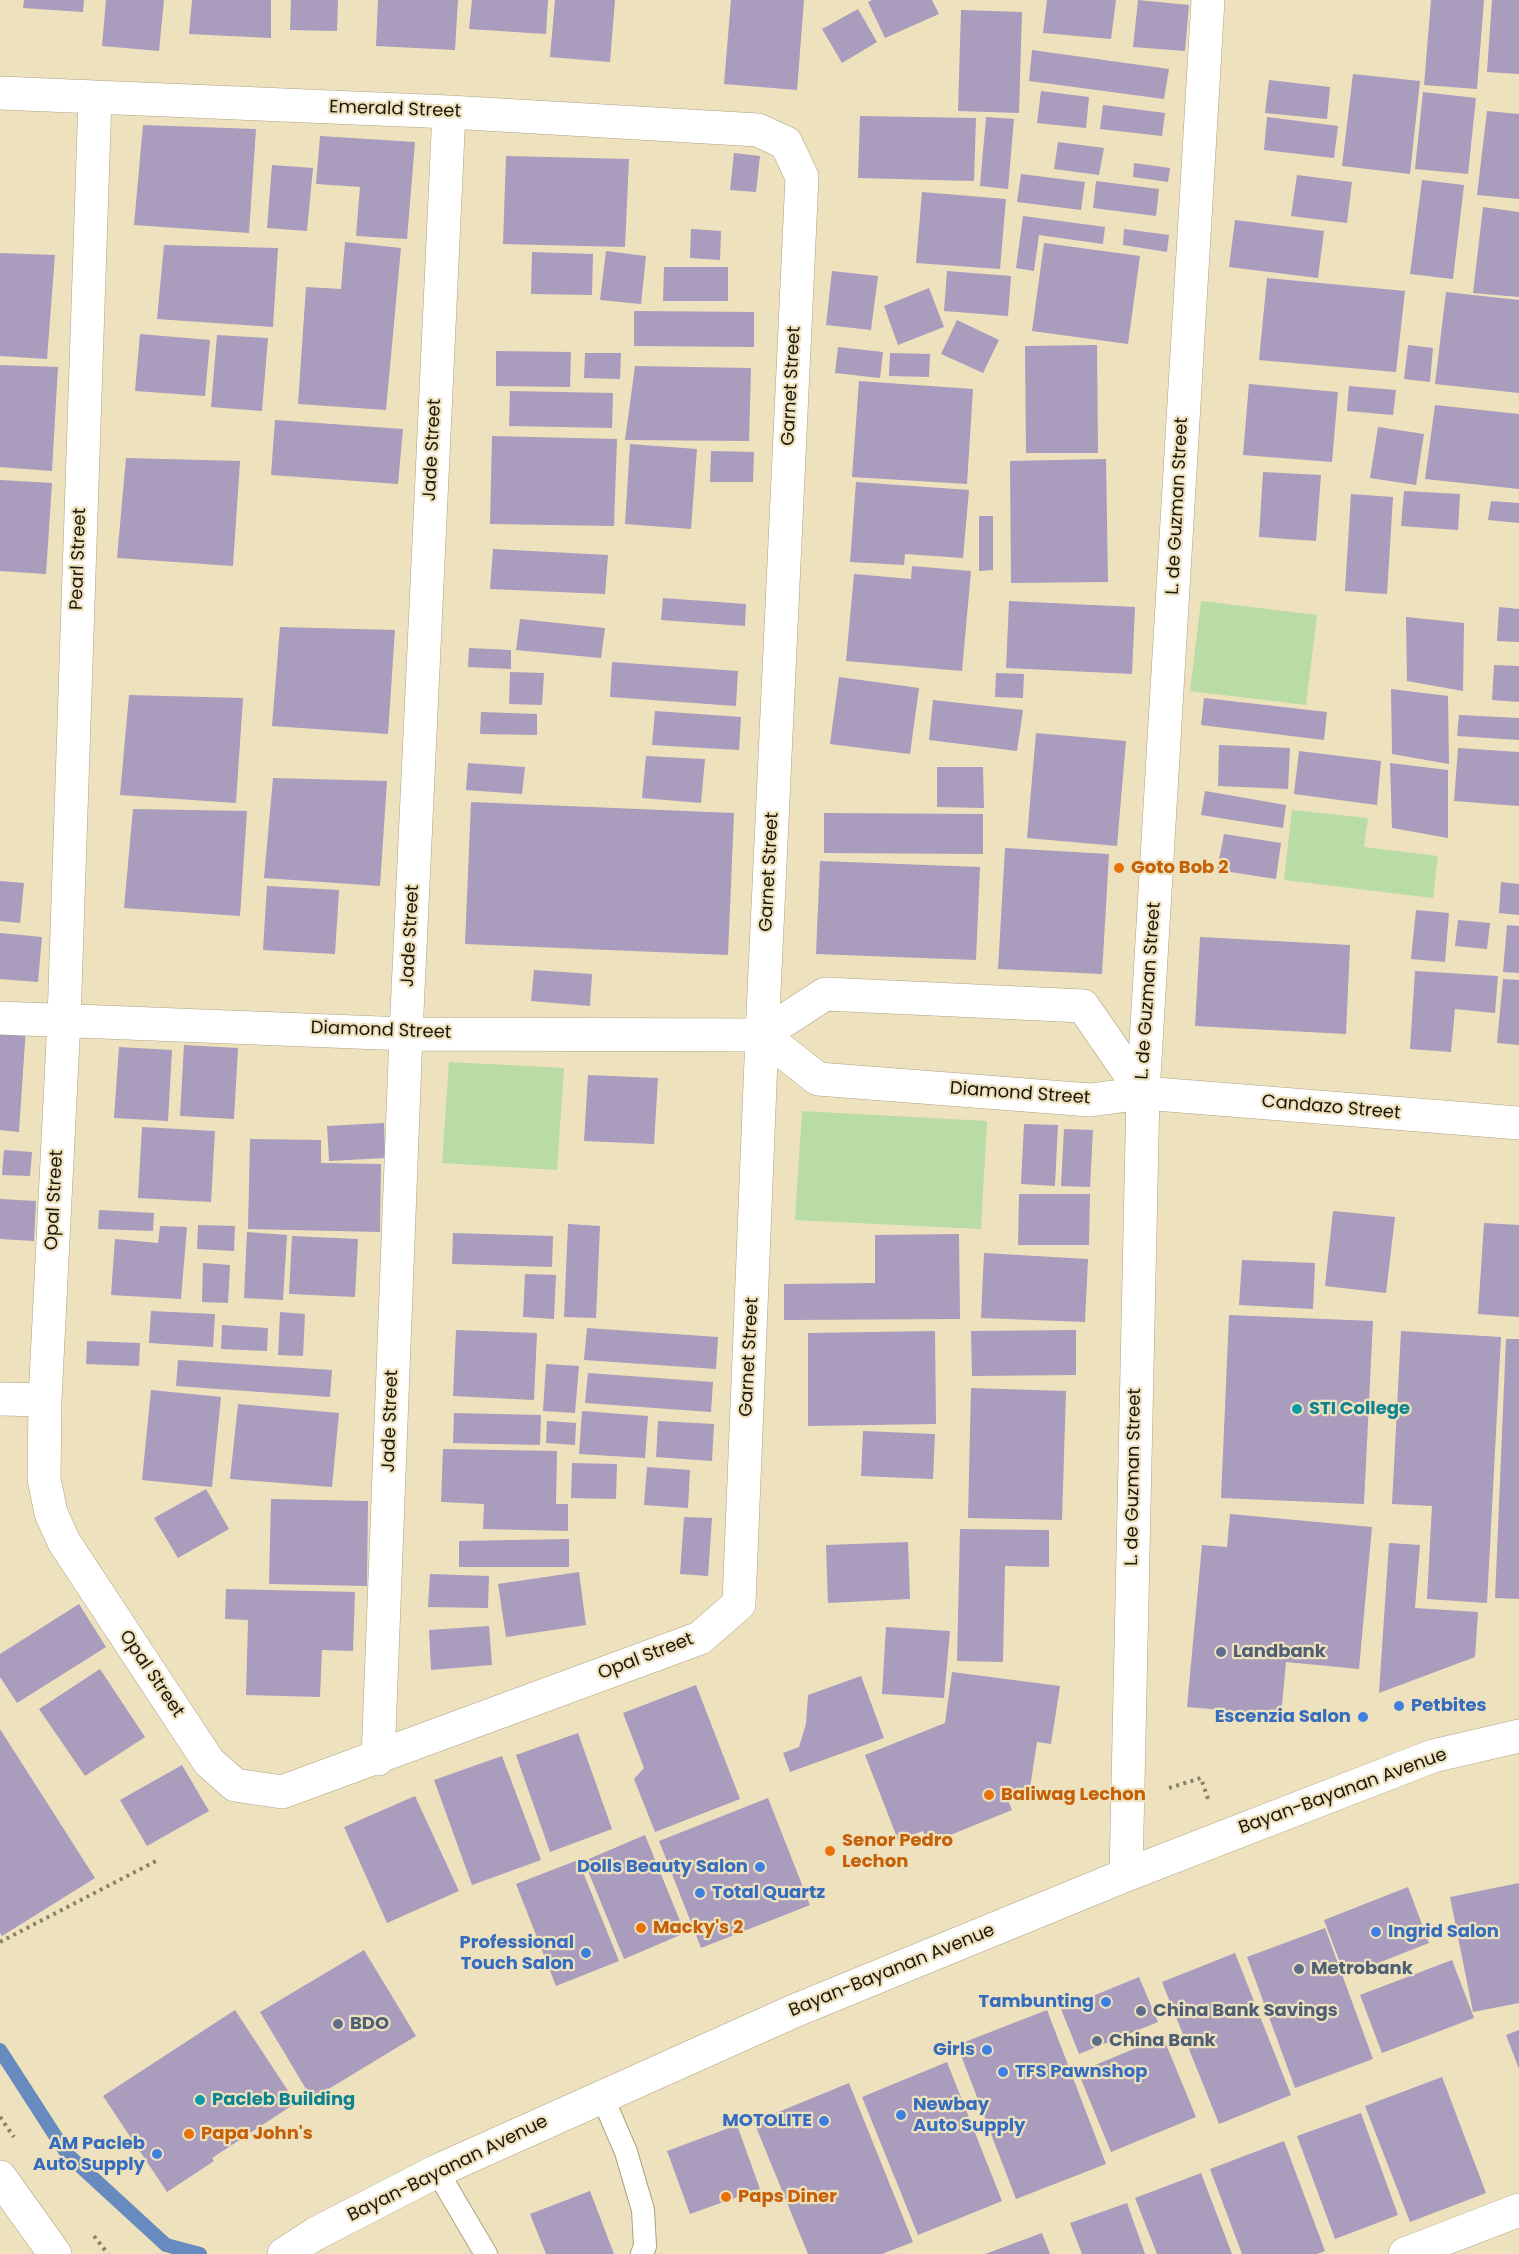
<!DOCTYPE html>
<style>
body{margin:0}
canvas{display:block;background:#eee1be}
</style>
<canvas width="1519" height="2254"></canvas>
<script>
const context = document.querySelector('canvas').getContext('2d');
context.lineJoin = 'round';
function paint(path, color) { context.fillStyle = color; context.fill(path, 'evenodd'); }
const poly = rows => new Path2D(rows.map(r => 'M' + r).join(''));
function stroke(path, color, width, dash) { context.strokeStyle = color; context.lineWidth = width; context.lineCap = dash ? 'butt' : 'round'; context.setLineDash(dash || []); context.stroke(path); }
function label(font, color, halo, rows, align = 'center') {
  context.font = font + ' Poppins,sans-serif'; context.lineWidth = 4.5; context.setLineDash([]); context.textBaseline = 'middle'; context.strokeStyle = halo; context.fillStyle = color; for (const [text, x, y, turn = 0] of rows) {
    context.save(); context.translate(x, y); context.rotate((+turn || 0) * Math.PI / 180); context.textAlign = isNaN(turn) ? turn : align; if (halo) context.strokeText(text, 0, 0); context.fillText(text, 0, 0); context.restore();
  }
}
const green = poly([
 [1201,601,1317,615,1306,705,1190,691],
 [1292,810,1368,818,1364,847,1438,856,1433,898,1284,880],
 [449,1062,564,1068,557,1170,442,1163],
 [802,1111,987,1121,981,1229,795,1220]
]);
const stream = poly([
 [0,2050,67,2154,166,2245,200,2254]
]);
const building = poly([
 [24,0,84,0,83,12,23,8],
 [106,0,164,0,159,51,102,46],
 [192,0,271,0,271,38,189,34],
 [291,0,338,0,337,31,290,30],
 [378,0,458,0,455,50,376,46],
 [472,0,548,0,546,34,469,29],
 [555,0,615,0,610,62,550,57],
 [731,0,804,0,797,90,724,84],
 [872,0,932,0,939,14,885,38,868,2],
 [1047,0,1116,0,1111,39,1043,33],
 [1138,0,1189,5,1185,51,1133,47],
 [1431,0,1484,0,1477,89,1424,85],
 [1492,0,1519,0,1519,74,1487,72],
 [858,9,877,42,842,63,822,29],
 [961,10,1022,12,1019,113,958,111],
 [1032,50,1169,69,1164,99,1029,81],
 [1353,74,1420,81,1410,174,1342,166],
 [1269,80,1330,87,1327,119,1265,113],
 [1041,91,1089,97,1086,128,1037,123],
 [1423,92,1476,98,1468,174,1415,169],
 [1103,105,1165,113,1162,136,1100,129],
 [1487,111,1519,114,1519,199,1477,195],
 [860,116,976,118,974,181,858,178],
 [986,117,1014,119,1008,189,980,186],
 [1267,117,1338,126,1334,158,1264,150],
 [143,125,256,129,249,233,134,225],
 [320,136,415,142,407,239,356,236,360,187,316,184],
 [1058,142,1104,148,1099,175,1054,169],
 [734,153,760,156,756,192,730,190],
 [506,156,629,159,625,247,503,244],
 [1134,163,1170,168,1168,182,1133,177],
 [272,165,313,168,307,231,267,228],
 [1021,174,1085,182,1081,210,1017,202],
 [1297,175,1352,182,1347,223,1291,216],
 [1422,180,1464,185,1453,279,1410,274],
 [1096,181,1159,189,1156,216,1093,208],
 [922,192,1006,199,1000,269,916,263],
 [1483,207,1519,212,1519,297,1473,293],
 [1023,216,1105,227,1103,244,1039,235,1034,271,1016,268],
 [1235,220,1324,231,1318,278,1229,267],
 [691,229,721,231,720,260,690,258],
 [1124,229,1169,235,1167,252,1123,245],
 [345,242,401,248,386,410,298,404,306,287,341,289],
 [1044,243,1140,256,1128,344,1032,331],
 [164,245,278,248,273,327,157,319],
 [606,251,646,256,641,304,600,300],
 [532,252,593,254,592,295,531,294],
 [0,253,55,255,47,359,0,356],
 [664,267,728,267,728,301,663,301],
 [832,271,878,276,871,330,826,325],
 [947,271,1011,276,1008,316,944,311],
 [1267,278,1405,291,1396,372,1259,360],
 [929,288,944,327,898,345,884,306],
 [1446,292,1519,300,1519,393,1435,384],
 [634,311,754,312,754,347,634,346],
 [957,320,999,340,983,373,941,354],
 [140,334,210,340,205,396,135,391],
 [217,335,268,338,262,411,211,407],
 [1097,345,1098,453,1026,453,1025,346],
 [1408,345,1433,348,1430,382,1404,379],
 [838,347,883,352,880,378,835,373],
 [496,351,571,352,570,387,496,386],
 [585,353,621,353,620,379,584,378],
 [890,353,930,354,929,377,889,376],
 [0,365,58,367,52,471,0,467],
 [635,366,751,368,749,441,625,440],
 [859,381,973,389,967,484,852,477],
 [1249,384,1338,392,1332,462,1243,455],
 [1349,386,1396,390,1393,415,1347,411],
 [510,391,613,393,612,428,509,426],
 [1435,405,1519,414,1519,489,1425,479],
 [275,420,403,429,398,484,271,475],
 [1378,427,1424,434,1416,485,1370,478],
 [492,436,617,439,614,526,490,524],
 [630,444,697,449,691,529,625,524],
 [711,451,754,452,753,482,710,482],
 [126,458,240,461,233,566,117,558],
 [1106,459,1108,582,1011,583,1010,461],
 [1263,472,1321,475,1316,541,1259,537],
 [0,480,52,483,46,574,0,571],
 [856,482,969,490,963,558,905,554,904,565,850,562],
 [1404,491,1460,494,1458,530,1401,526],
 [1351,494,1393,497,1387,594,1345,591],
 [1491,501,1519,503,1519,523,1488,520],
 [979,516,993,516,993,570,979,571],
 [493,549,608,555,605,594,490,589],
 [912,566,971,571,962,671,846,661,854,574,911,579],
 [663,598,746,604,745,626,661,620],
 [1009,601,1135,607,1132,674,1006,668],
 [1499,607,1519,609,1519,642,1497,641],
 [1406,617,1464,623,1463,691,1407,681],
 [520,619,605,628,601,658,516,650],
 [280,627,395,630,388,734,272,726],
 [469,648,511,650,511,669,468,667],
 [612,662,738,671,736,706,610,697],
 [1494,665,1519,666,1519,702,1492,700],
 [510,672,544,673,542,705,509,704],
 [996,673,1024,674,1023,698,995,697],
 [839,677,919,688,910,754,830,744],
 [1391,689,1448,696,1449,764,1392,754],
 [129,695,243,698,236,803,120,795],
 [1204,698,1327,712,1324,740,1201,725],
 [933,700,1023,710,1017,751,929,740],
 [655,711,741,717,739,750,652,745],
 [481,712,537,714,537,735,480,734],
 [1459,715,1519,718,1519,740,1457,736],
 [1036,733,1126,741,1117,846,1027,838],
 [1219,745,1290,748,1288,789,1218,786],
 [1458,748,1519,752,1519,806,1454,801],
 [1299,751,1381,761,1377,805,1294,794],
 [646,756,705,759,701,803,642,798],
 [468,763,525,767,522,794,466,790],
 [1390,763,1448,770,1448,838,1392,828],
 [937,767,983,767,984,808,937,807],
 [273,778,387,781,380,886,264,878],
 [1205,791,1286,805,1283,828,1201,815],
 [471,802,734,813,728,955,465,944],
 [133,809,247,811,240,916,124,908],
 [824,813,983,814,983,854,824,853],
 [1224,834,1281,843,1276,879,1217,870],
 [1005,848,1109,854,1102,974,998,969],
 [820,861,980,867,976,960,816,954],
 [0,881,24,883,20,923,0,921],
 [1501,882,1519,884,1519,915,1499,913],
 [267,886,339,890,335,954,263,950],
 [1416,910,1449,913,1445,962,1411,959],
 [1458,920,1490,923,1487,949,1455,946],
 [1507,925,1519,926,1519,973,1503,972],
 [0,933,42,937,38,982,0,979],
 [1200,937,1350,945,1346,1034,1195,1026],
 [534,970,592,974,590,1006,531,1001],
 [1415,971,1498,976,1495,1013,1455,1009,1451,1052,1410,1049],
 [1503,979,1519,980,1519,1045,1497,1043],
 [0,1027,26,1027,19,1132,0,1130],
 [184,1045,238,1048,234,1119,180,1116],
 [119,1047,172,1050,168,1121,114,1118],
 [588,1075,658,1078,654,1144,584,1141],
 [384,1123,385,1158,329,1161,327,1126],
 [1024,1124,1058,1125,1055,1186,1021,1184],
 [142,1127,215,1131,211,1202,138,1198],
 [1064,1129,1093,1130,1090,1187,1061,1186],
 [250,1139,321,1140,321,1163,381,1164,380,1232,248,1229],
 [4,1150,32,1152,30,1176,2,1175],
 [1019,1194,1090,1194,1089,1245,1018,1245],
 [0,1199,36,1201,34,1241,0,1239],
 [99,1210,154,1213,153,1231,98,1229],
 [1333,1211,1395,1217,1386,1293,1325,1286],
 [1484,1223,1519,1225,1519,1317,1478,1314],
 [568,1224,600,1226,596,1318,564,1317],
 [198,1225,235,1226,234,1251,197,1249],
 [160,1226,187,1227,181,1299,111,1295,115,1239,158,1243],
 [247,1232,287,1235,283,1300,244,1298],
 [453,1233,553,1236,552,1267,452,1264],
 [959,1234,960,1319,784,1320,784,1284,875,1283,875,1235],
 [292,1236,358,1239,355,1297,289,1294],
 [984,1253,1088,1259,1085,1322,981,1318],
 [1242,1260,1315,1263,1313,1309,1239,1305],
 [203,1263,230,1265,228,1303,202,1302],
 [525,1274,556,1275,554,1319,523,1317],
 [151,1311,215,1314,213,1347,149,1343],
 [280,1312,305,1314,303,1356,278,1355],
 [1229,1315,1373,1321,1364,1504,1221,1498],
 [222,1325,268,1328,267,1351,221,1349],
 [587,1328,718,1337,716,1369,584,1360],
 [456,1330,537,1333,534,1400,453,1396],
 [1076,1330,1076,1375,972,1376,971,1331],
 [935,1331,936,1424,808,1426,808,1333],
 [1401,1331,1501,1337,1487,1603,1427,1599,1432,1506,1392,1504],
 [1506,1339,1519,1339,1519,1599,1495,1598],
 [87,1341,140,1343,139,1366,86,1364],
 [178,1360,332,1370,330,1397,176,1386],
 [546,1364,579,1366,575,1413,543,1411],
 [588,1373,713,1382,711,1412,585,1403],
 [971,1388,1066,1391,1062,1520,968,1518],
 [151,1390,221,1397,212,1487,142,1480],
 [238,1404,339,1413,332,1487,230,1479],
 [582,1411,648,1416,645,1458,579,1454],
 [454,1413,541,1415,540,1445,453,1443],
 [547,1421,576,1423,575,1445,546,1443],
 [658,1421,714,1424,712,1461,656,1457],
 [863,1431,935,1434,933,1479,861,1476],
 [443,1449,557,1451,556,1504,568,1504,568,1531,483,1529,484,1504,441,1502],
 [572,1463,617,1464,616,1499,571,1498],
 [647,1467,690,1470,688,1508,644,1505],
 [206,1489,229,1529,178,1558,154,1518],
 [271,1499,368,1501,367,1586,269,1584],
 [1230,1514,1372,1527,1359,1669,1286,1662,1281,1715,1187,1707,1202,1545,1227,1547],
 [684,1517,712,1518,708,1576,680,1574],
 [960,1529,1049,1530,1049,1567,1005,1566,1003,1662,957,1661],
 [569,1539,569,1567,459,1567,459,1541],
 [908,1542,910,1599,828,1603,826,1545],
 [1389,1543,1420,1545,1415,1608,1478,1612,1475,1657,1379,1693],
 [579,1572,586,1625,506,1637,498,1584],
 [430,1574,489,1576,488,1608,428,1607],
 [226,1589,355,1592,353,1651,322,1650,320,1697,246,1695,248,1620,225,1619],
 [79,1604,106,1647,17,1703,0,1677,0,1654],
 [489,1626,492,1665,431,1670,429,1630],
 [886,1627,950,1631,944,1698,882,1694],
 [100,1669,145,1737,85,1776,39,1709],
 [952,1672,1060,1686,1051,1744,1037,1742,1030,1788,1007,1798,1012,1810,928,1844,923,1831,898,1840,865,1755,945,1723],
 [861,1676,884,1738,790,1772,783,1753,799,1747,806,1724,808,1695],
 [696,1685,740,1799,655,1832,634,1779,644,1768,623,1713],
 [0,1729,95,1878,2,1936,0,1933],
 [578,1733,612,1829,550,1852,516,1755],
 [502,1756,541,1860,472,1885,434,1780],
 [182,1765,209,1811,147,1846,120,1800],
 [415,1796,459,1891,387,1923,344,1827],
 [768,1798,810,1905,701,1948,659,1841],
 [645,1835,685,1933,624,1959,584,1861],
 [578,1860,619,1961,556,1986,516,1884],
 [1519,1883,1519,2003,1473,2012,1450,1897],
 [1408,1887,1429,1943,1345,1976,1324,1920],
 [1325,1928,1373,2059,1295,2088,1247,1957],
 [364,1950,416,2036,312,2099,260,2012],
 [1235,1953,1291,2095,1219,2124,1162,1982],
 [1452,1960,1474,2018,1382,2053,1360,1995],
 [1139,1977,1158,2022,1079,2054,1061,2009],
 [235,2010,296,2103,212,2158,214,2161,167,2192,103,2096],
 [1047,2010,1106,2164,1016,2199,957,2045],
 [1519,2030,1519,2069,1506,2035],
 [1163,2037,1196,2117,1111,2152,1078,2072],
 [947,2062,1002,2201,918,2235,862,2097],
 [1442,2077,1486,2193,1410,2222,1365,2106],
 [849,2083,913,2242,882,2254,808,2254,754,2122],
 [1361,2113,1398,2215,1335,2239,1297,2136],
 [737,2125,760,2189,690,2214,667,2151],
 [1284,2141,1325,2251,1317,2254,1242,2254,1210,2169],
 [1201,2173,1232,2254,1157,2254,1135,2198],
 [590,2191,614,2254,546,2254,530,2214],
 [1127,2203,1145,2254,1082,2254,1070,2223],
 [1042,2233,1050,2254,985,2254]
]);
const path = poly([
 [1169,1788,1201,1778,1208,1799],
 [0,1942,156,1861],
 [0,2117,14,2137],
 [94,2236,108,2254]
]);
const lane = poly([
 [602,2096,626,2152,643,2210,645,2246,642,2254],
 [437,2171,486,2254]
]);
const street = poly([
 [0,93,449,112,758,130,786,143,802,177,762,1035,739,1604,700,1638,282,1792,235,1785,209,1762,64,1542,51,1513,44,1479,45,1400,64,1020,95,98],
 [0,1018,406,1034,762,1035,825,994,1083,1006,1143,1093,1090,1100,818,1079,762,1035],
 [0,1399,45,1400],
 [378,1759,406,1034,449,112],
 [0,2177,55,2254],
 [1405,2254,1519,2210]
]);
const secondary = poly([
 [1143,1093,1519,1123],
 [1126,1875,1143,1093,1208,0],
 [284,2254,315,2234,437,2171,794,2011,1126,1875,1433,1756,1519,1736]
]);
const markers = [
 [1119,868,6,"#e8710a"],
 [1297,1409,6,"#0f9aa8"],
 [1221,1652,6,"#5c6f8a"],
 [1399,1706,6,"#3f7fe0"],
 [1363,1717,6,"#3f7fe0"],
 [989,1795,6,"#e8710a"],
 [830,1851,6,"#e8710a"],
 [760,1867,6,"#3f7fe0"],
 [700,1893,6,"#3f7fe0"],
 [641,1928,6,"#e8710a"],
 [1376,1932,6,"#3f7fe0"],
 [586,1953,6,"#3f7fe0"],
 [1299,1969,6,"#5c6f8a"],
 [1106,2002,6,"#3f7fe0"],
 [1141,2011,6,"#5c6f8a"],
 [338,2024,6,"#5c6f8a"],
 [1097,2041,6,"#5c6f8a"],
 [987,2050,6,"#3f7fe0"],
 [1003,2072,6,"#3f7fe0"],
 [200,2100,6,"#0f9aa8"],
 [901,2115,6,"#3f7fe0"],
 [824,2121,6,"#3f7fe0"],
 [189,2134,6,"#e8710a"],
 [157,2154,6,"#3f7fe0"],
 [726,2197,6,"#e8710a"]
];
const streetNames = [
 ["Emerald Street",395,110,2],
 ["Garnet Street",792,386,-87],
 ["Jade Street",433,450,-87],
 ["L. de Guzman Street",1178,506,-87],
 ["Pearl Street",79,559,-88],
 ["Garnet Street",770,872,-87],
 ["Jade Street",411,936,-87],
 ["L. de Guzman Street",1149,991,-86],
 ["Diamond Street",381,1031,2],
 ["Diamond Street",1020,1094,4],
 ["Candazo Street",1331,1108,5],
 ["Opal Street",55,1200,-87],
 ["Garnet Street",750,1357,-87],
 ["Jade Street",391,1421,-88],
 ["L. de Guzman Street",1134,1477,-89],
 ["Opal Street",646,1657,-21],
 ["Opal Street",151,1674,56],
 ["Bayan-Bayanan Avenue",1343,1792,-20],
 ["Bayan-Bayanan Avenue",892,1971,-22],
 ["Bayan-Bayanan Avenue",448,2169,-26]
];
const foodNames = [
 ["Goto Bob 2",1131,868],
 ["Baliwag Lechon",1001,1795],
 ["Senor Pedro",842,1841],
 ["Lechon",842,1862],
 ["Macky's 2",653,1928],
 ["Papa John's",201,2134],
 ["Paps Diner",738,2197]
];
const cultureNames = [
 ["STI College",1309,1409],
 ["Pacleb Building",212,2100]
];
const serviceNames = [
 ["Landbank",1233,1652],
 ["Metrobank",1311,1969],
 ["China Bank Savings",1153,2011],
 ["BDO",350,2024],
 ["China Bank",1109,2041]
];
const shopNames = [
 ["Petbites",1411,1706,"left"],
 ["Escenzia Salon",1351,1717],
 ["Dolls Beauty Salon",748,1867],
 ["Total Quartz",712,1893,"left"],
 ["Ingrid Salon",1388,1932,"left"],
 ["Professional",574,1943],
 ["Touch Salon",574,1964],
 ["Tambunting",1094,2002],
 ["Girls",975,2050],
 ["TFS Pawnshop",1015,2072,"left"],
 ["Newbay",913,2105,"left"],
 ["Auto Supply",913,2126,"left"],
 ["MOTOLITE",812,2121],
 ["AM Pacleb",145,2144],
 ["Auto Supply",145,2165]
];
paint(green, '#b8dca4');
stroke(stream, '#688bbf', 14);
paint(building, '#a99cbc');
stroke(lane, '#aea281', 24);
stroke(street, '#aea281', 34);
stroke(secondary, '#aea281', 34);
stroke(path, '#8a8068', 4, [3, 4.5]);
stroke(lane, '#fff', 22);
stroke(street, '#fff', 33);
stroke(secondary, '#fff', 33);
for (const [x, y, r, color] of markers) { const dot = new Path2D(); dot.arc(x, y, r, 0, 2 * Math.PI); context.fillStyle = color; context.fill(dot); stroke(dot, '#eee1be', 2); }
label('18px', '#1c170b', '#eee1be', streetNames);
label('bold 18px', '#c56008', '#eee1be', foodNames, 'left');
label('bold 18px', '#0d838f', '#eee1be', cultureNames, 'left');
label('bold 18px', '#4e5e75', '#eee1be', serviceNames, 'left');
label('bold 18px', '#366cbe', '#eee1be', shopNames, 'right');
</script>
